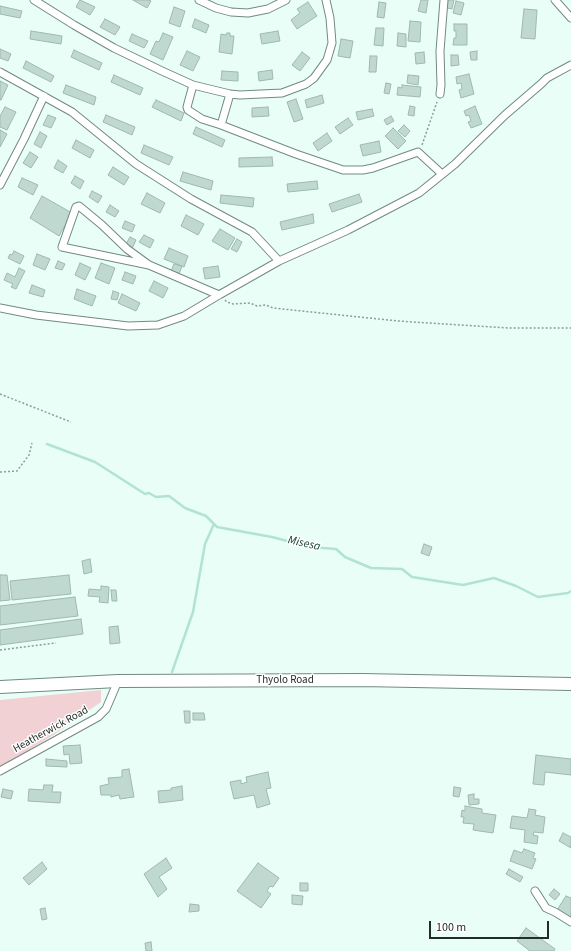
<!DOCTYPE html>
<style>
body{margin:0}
#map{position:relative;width:571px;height:951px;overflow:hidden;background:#e9fef7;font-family:"Source Sans 3",sans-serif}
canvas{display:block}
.scale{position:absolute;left:429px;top:921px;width:120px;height:18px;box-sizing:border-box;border:2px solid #222d29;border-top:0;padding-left:5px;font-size:12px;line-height:14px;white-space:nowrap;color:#222d29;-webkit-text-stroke:3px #fff;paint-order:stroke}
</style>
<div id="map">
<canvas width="571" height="951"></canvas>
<div class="scale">100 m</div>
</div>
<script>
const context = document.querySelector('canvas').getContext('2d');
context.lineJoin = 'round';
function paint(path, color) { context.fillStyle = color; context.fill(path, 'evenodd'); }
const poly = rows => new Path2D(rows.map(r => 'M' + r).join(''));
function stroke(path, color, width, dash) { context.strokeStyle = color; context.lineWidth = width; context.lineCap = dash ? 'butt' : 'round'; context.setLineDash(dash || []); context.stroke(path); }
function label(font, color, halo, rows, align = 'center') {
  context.font = font + ' "Source Sans 3",sans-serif'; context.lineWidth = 3; context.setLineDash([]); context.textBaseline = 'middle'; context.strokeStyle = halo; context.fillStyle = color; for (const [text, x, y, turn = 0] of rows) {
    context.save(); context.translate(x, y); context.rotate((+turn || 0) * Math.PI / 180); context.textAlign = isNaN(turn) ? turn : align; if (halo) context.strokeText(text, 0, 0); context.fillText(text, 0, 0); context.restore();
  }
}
const green = poly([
 [101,690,101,702,55,734,0,768,0,700]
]);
const stream = poly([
 [47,444,95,462,145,494,149,493,156,497,169,496,185,508,206,516,217,527,272,537,310,547,336,549,345,557,371,568,402,569,412,577,463,585,494,578,516,586,538,597,568,593,571,591],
 [172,672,193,612,205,544,214,524]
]);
const building = poly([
 [80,0,95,7,90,15,76,7,80,0],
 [133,0,148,0,151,1,147,8,133,0],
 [421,0,428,0,426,13,418,11,421,0],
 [448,0,454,0,452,9,447,8,448,0],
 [456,1,464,3,461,15,453,13,456,1],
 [308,2,317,16,297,29,291,20,300,13,297,9,308,2],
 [379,2,386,3,384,18,377,17,379,2],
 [0,6,22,11,20,18,0,14,0,6],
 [174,7,185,11,180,27,169,23,174,7],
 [524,9,537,10,535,39,521,38,524,9],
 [105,19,120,27,115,35,100,27,105,19],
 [195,19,209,25,206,33,192,27,195,19],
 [410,21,421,22,420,42,408,41,410,21],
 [454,24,467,24,467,45,453,45,454,38,456,38,456,31,454,31,454,24],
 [376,28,384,28,383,46,374,45,376,28],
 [31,31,62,36,61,44,30,39,31,31],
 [278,31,280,41,262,44,260,34,278,31],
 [163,33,173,37,163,60,150,54,156,41,159,42,163,33],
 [227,33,230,33,230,36,234,36,232,54,219,52,221,34,226,35,227,33],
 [398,33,406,34,406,47,397,46,398,33],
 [132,34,148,41,144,48,129,41,132,34],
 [341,39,353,41,350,58,338,56,341,39],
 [0,49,11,54,8,61,0,58,0,49],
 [74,50,102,63,99,70,71,57,74,50],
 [187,51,200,57,193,71,180,65,187,51],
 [477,51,477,60,471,60,470,52,477,51],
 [302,52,310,58,300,71,292,65,302,52],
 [424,52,425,63,416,64,415,53,424,52],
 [451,55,458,55,459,65,451,66,451,55],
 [370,56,377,56,376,72,369,72,370,56],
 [26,61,54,76,51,82,23,68,26,61],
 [272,70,273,79,259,81,258,72,272,70],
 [222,71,238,72,238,81,221,80,222,71],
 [469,74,474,94,461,98,459,90,462,89,461,83,457,84,456,77,469,74],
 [114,75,143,88,140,95,111,82,114,75],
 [408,75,419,76,418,85,407,83,408,75],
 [0,81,8,85,1,100,0,100,0,81],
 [386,83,391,84,389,94,384,93,386,83],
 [66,85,96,97,94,105,63,93,66,85],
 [402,85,421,87,420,97,397,95,398,87,402,88,402,85],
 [322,95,324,103,307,108,305,100,322,95],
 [296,99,303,119,294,122,287,102,296,99],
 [156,100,184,113,181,121,152,107,156,100],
 [410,106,415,107,414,116,408,115,410,106],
 [475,106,482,124,471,128,468,122,471,121,469,115,466,116,464,111,475,106],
 [5,107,16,112,7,130,0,127,0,116,5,107],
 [268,107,269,116,252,117,252,108,268,107],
 [372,109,374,116,358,120,356,112,372,109],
 [48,115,56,118,51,128,43,125,48,115],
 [106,115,135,127,132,135,103,122,106,115],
 [391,116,394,121,387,125,384,120,391,116],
 [348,118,353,125,340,134,335,127,348,118],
 [404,125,410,131,405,137,398,131,404,125],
 [196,127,225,140,222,147,193,134,196,127],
 [393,128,406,141,398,149,385,136,393,128],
 [0,130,7,134,0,147,0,130],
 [40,132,47,136,41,148,34,144,40,132],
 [327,133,332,141,318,151,313,143,327,133],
 [76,140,94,150,90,158,72,148,76,140],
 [379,141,381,152,363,156,360,145,379,141],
 [144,145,173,157,169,165,141,153,144,145],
 [30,152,38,157,31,168,23,163,30,152],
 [272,157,273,166,239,167,239,158,272,157],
 [58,160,67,166,63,173,54,168,58,160],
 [113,167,129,177,124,185,108,175,113,167],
 [183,172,213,181,211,190,180,181,183,172],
 [75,176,84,181,80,189,71,183,75,176],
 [22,178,38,185,33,195,18,187,22,178],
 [317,181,318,189,288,192,287,184,317,181],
 [92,191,102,196,98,203,89,197,92,191],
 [147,193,165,203,160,213,141,204,147,193],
 [359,194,362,202,332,212,329,204,359,194],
 [221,195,254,198,253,207,220,203,221,195],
 [42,196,72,213,59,236,30,218,42,196],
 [110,205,119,211,115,217,106,212,110,205],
 [313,214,314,223,282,230,280,222,313,214],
 [186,215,204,224,198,235,181,226,186,215],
 [125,221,135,225,132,232,122,228,125,221],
 [220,229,235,238,228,250,212,241,220,229],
 [144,235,154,240,150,248,139,242,144,235],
 [130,237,136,240,132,249,125,246,130,237],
 [237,239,242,242,237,252,231,249,237,239],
 [169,248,188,256,184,267,164,259,169,248],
 [14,251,24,256,20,264,8,258,10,254,12,255,14,251],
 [37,254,50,259,45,270,33,265,37,254],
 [58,261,65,264,62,270,55,268,58,261],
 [80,263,91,268,85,280,75,275,80,263],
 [101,263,115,268,109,284,95,278,101,263],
 [174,264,182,266,179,274,171,271,174,264],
 [218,266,220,277,205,279,203,268,218,266],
 [19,268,25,271,16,289,11,287,13,284,4,280,7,273,15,277,19,268],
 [125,272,136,276,133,284,122,280,125,272],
 [154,281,168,288,163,298,149,291,154,281],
 [32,285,45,290,43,297,29,293,32,285],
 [77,289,96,296,92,306,74,299,77,289],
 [113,291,119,293,117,300,111,299,113,291],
 [122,294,140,303,136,311,118,303,122,294],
 [424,544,432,547,429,556,421,553,424,544],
 [90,559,92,572,84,574,82,561,90,559],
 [0,575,7,575,10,600,0,601,0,575],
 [69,575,71,594,12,600,10,581,69,575],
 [101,586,109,587,108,603,99,602,100,597,88,596,89,589,101,590,101,586],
 [111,590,116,590,117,601,112,601,111,590],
 [75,597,78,616,0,625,0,606,75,597],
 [81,619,83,634,0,645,0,630,81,619],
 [118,626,120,643,110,644,109,627,118,626],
 [184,711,190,711,190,723,185,723,184,711],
 [193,713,204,713,205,720,193,720,193,713],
 [80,745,82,763,70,764,69,754,64,755,63,746,80,745],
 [536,755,571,759,571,775,545,772,544,785,533,784,536,755],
 [46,759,67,761,67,767,46,766,46,759],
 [129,769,134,797,120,799,119,795,111,797,111,795,101,795,100,786,109,784,108,778,122,777,122,770,129,769],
 [268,772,271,788,266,789,270,804,257,808,254,795,234,799,230,782,241,780,241,784,247,782,246,777,268,772],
 [44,785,53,785,52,792,61,792,60,803,28,801,29,789,43,790,44,785],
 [182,786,183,800,159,803,158,791,171,790,171,788,182,786],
 [454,787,461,788,459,797,453,796,454,787],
 [3,789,13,791,11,799,1,797,3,789],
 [474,794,474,799,479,799,479,804,469,805,468,795,474,794],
 [465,806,482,809,482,813,496,815,493,833,473,830,474,824,463,823,464,817,461,817,462,810,465,811,465,806],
 [529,809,536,810,535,815,545,817,543,833,534,832,533,835,538,836,537,844,524,842,525,830,510,828,512,816,527,818,529,809],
 [563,833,571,837,571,848,559,841,563,833],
 [524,849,535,853,533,858,536,859,532,869,510,861,514,850,522,853,524,849],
 [166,858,172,868,159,877,167,889,158,897,144,874,166,858],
 [42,862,47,869,29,885,23,878,42,862],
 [258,863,279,878,273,887,270,886,267,891,271,894,261,908,237,891,258,863],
 [509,869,523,877,520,882,506,874,509,869],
 [300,883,308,883,308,891,300,891,300,883],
 [554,889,560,894,555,900,549,895,554,889],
 [292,895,303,896,302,905,292,904,292,895],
 [566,896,571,898,571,918,557,910,566,896],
 [190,904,199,905,199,911,189,912,190,904],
 [45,908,47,919,42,920,40,909,45,908],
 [526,928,555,949,554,951,530,951,517,941,526,928],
 [151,942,152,951,146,951,145,943,151,942]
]);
const path = poly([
 [422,145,437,102],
 [225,300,227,302,233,304,250,303,257,306,266,305,273,308,398,321,508,328,571,328],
 [0,394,71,422],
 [0,472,17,471,29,455,32,443],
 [0,650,56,643]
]);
const street = poly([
 [34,0,74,25,114,48,162,71,193,85,230,94,240,95,282,93,306,84,314,78,327,60,332,43,330,18,326,0],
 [199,0,216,8,231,12,248,13,268,9,286,0],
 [555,0,571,18],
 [0,72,72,112,136,164,191,199,252,232,279,261],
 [193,85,187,107,188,110,202,119,221,125,230,94],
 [440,94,441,85,440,51,444,0],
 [221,125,296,154,343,170,363,170,373,168,418,152,442,174],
 [0,185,24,139,44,96],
 [149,265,62,247,76,207,79,206,102,225,127,249,149,265,219,295],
 [0,308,36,315,128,326,158,325,184,316,219,295,279,261,348,230,419,193,455,164,505,115,541,84,547,78,571,65],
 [0,771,98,717,106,709,118,681],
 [535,891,546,908,555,912,571,922]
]);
const highway = poly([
 [0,687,118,681,362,680,571,684]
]);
const streetNames = [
 ["Thyolo Road",285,681],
 ["Heatherwick Road",51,730,-29]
];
const waterNames = [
 ["Misesa",304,544,12]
];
paint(green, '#f2d1d5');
stroke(stream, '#b1e3d3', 2.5);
paint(building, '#bfd9d0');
stroke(building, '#9fb8b0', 1);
stroke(street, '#718a82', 9);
stroke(highway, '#718a82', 14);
stroke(path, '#8d9d97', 1.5, [2, 2]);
stroke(street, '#fff', 7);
stroke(highway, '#fff', 12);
label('11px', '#222d29', '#fff', streetNames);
label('italic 12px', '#0e3a2f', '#fff', waterNames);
</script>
